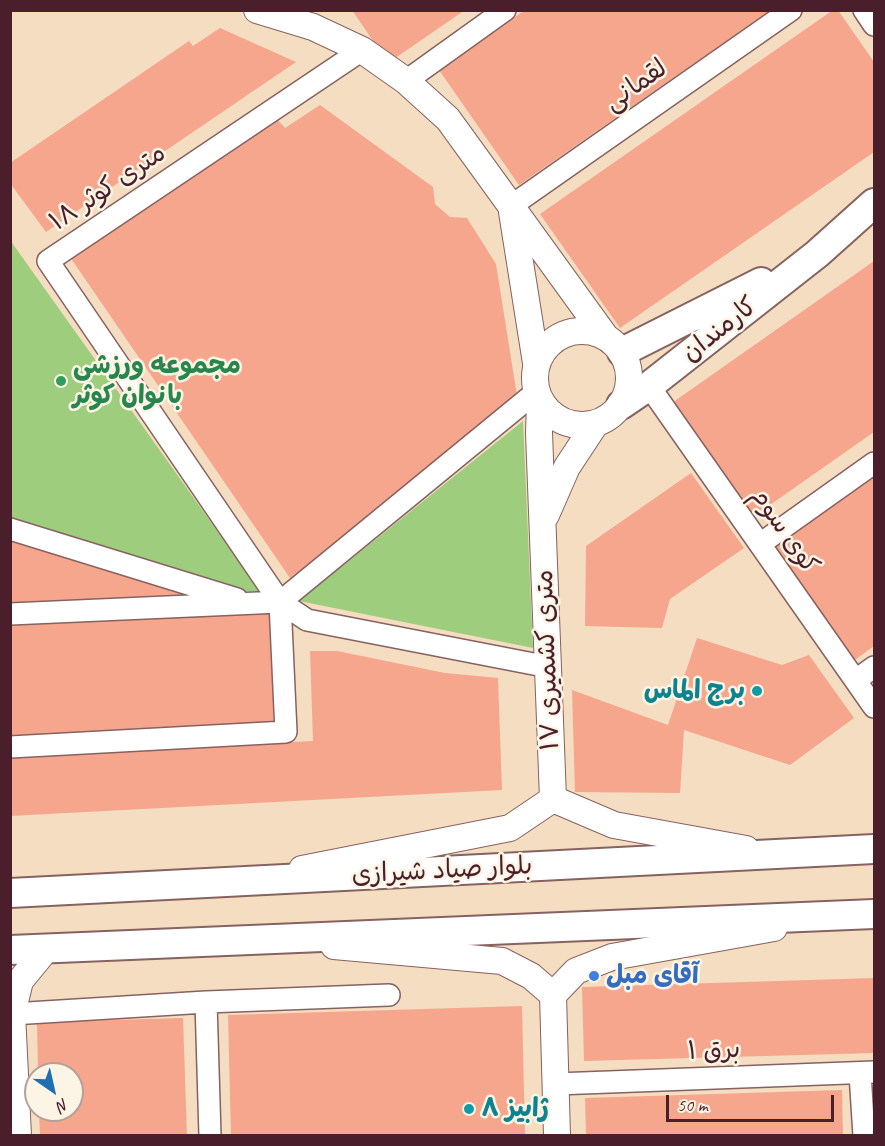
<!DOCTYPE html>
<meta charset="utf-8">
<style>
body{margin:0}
#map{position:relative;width:885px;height:1146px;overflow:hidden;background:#f5ddc1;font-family:Caveat,sans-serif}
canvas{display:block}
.frame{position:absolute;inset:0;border:12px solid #4a1f2b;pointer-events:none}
.north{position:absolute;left:24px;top:1062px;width:60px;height:60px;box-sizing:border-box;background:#fcf5e5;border:2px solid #b59f9b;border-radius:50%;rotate:146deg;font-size:16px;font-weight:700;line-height:24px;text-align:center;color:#4a1f2b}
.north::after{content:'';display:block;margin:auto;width:21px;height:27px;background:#1f6fb2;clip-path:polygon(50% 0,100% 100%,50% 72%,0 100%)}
.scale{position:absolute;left:666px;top:1095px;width:168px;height:27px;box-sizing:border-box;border:3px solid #4a1f2b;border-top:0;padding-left:8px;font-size:18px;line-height:21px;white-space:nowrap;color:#4a1f2b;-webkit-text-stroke:4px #fcf5e5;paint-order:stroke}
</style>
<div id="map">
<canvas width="885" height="1146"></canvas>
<div class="frame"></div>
<div class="north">N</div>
<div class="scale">50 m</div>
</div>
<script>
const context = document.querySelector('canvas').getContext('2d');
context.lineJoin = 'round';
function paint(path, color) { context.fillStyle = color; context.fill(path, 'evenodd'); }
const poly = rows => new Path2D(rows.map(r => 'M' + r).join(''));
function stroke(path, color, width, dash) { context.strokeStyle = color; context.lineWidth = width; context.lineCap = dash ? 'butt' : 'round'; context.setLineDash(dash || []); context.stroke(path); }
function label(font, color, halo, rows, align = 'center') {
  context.font = font + ' Caveat,"Playpen Sans Arabic",sans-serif'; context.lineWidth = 5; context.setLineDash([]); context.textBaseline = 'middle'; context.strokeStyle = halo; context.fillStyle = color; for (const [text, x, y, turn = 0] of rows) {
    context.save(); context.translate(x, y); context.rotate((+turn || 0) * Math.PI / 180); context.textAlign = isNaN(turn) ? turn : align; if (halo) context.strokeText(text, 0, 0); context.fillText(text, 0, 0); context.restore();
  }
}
const green = poly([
 [10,240,260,591,232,592,11,522],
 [523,421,533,648,299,601]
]);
const building = poly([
 [352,10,465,10,388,63],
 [525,10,771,10,519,185,439,70],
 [833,10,838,10,874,62,874,152,620,328,540,214],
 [220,28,296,62,46,232,10,183,10,163,189,41,193,46],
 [320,105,433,187,435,204,450,217,467,218,496,264,518,402,290,578,70,257,275,117,285,128],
 [874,261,874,432,750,519,669,405],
 [691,473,744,548,670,599,662,628,585,626,586,546],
 [874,475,874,646,852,662,771,548],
 [10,537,211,600,10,606],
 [271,609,276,725,10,739,10,622],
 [697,638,782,665,809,655,854,718,790,765,684,730,680,793,575,792,572,690,668,725],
 [310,651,337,651,445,673,498,678,502,790,10,816,10,757,313,741],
 [874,978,874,1053,584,1061,582,987],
 [522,1006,525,1136,231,1136,228,1015],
 [183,1018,187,1136,40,1136,39,1110,72,1110,72,1074,38,1074,37,1022],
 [842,1090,843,1136,586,1136,585,1098]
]);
const minor = poly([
 [864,10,874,25],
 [406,81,505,10],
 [511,206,791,10],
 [649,386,874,707],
 [10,529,237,599],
 [760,544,874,463],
 [280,602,48,261,362,50],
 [280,602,536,392],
 [10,614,280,602,307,620,549,667],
 [856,680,874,667],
 [10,747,286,732,280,602],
 [206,1002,210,1136],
 [12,1014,206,1002,389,995],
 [860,1073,864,1136],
 [556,1084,874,1072]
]);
const tertiary = poly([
 [257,10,313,27,362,50,406,81,448,119,605,336],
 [512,212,536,363],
 '535 378a47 47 0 1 1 94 0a47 47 0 1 1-94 0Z',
 [540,402,539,433,553,799],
 [546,515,567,467,596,423],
 [553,799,614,825,746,849],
 [302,869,510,828,553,799],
 [334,946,502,961,531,976,553,995],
 [553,995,576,971,612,957,774,928],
 [553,995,557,1136],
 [18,1136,12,1014,20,981,47,948]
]);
const secondary = poly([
 [622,352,761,282],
 [621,405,649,386,817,254,874,203],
 [10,893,874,849],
 [10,950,874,914]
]);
const markers = [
 [61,381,6,"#2e9e5b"],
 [757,691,6,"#0f9aa8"],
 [594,976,6,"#3f7fe0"],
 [469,1109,6,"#0f9aa8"]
];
const streetNames = [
 ["لقمانی",636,86,-35],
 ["۱۸ متری کوثر",108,188,-34],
 ["کارمندان",720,330,-38],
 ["کوی سوم",784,531,55],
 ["۱۷ متری کشمیری",548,660,-92],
 ["بلوار صیاد شیرازی",442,871,-3],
 ["برق ۱",714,1051,-2]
];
const leisureNames = [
 ["مجموعه ورزشی",73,366],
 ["بانوان کوثر",73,396]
];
const cultureNames = [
 ["برج الماس",745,691],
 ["ژابیز ۸",481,1109,"left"]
];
const shopNames = [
 ["آقای مبل",606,976]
];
paint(green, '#9ece7d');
paint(building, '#f6a68c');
stroke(minor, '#866260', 24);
stroke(tertiary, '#866260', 28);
stroke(secondary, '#866260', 32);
stroke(minor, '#fff', 21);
stroke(tertiary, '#fff', 26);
stroke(secondary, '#fff', 28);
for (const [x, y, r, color] of markers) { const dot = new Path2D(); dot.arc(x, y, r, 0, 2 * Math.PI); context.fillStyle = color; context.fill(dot); stroke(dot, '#fcf5e5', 2); }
label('26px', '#4a1f2b', '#fcf5e5', streetNames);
label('bold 26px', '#27864d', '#fcf5e5', leisureNames, 'left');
label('bold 26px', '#0d838f', '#fcf5e5', cultureNames, 'right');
label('bold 26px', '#366cbe', '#fcf5e5', shopNames, 'left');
</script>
